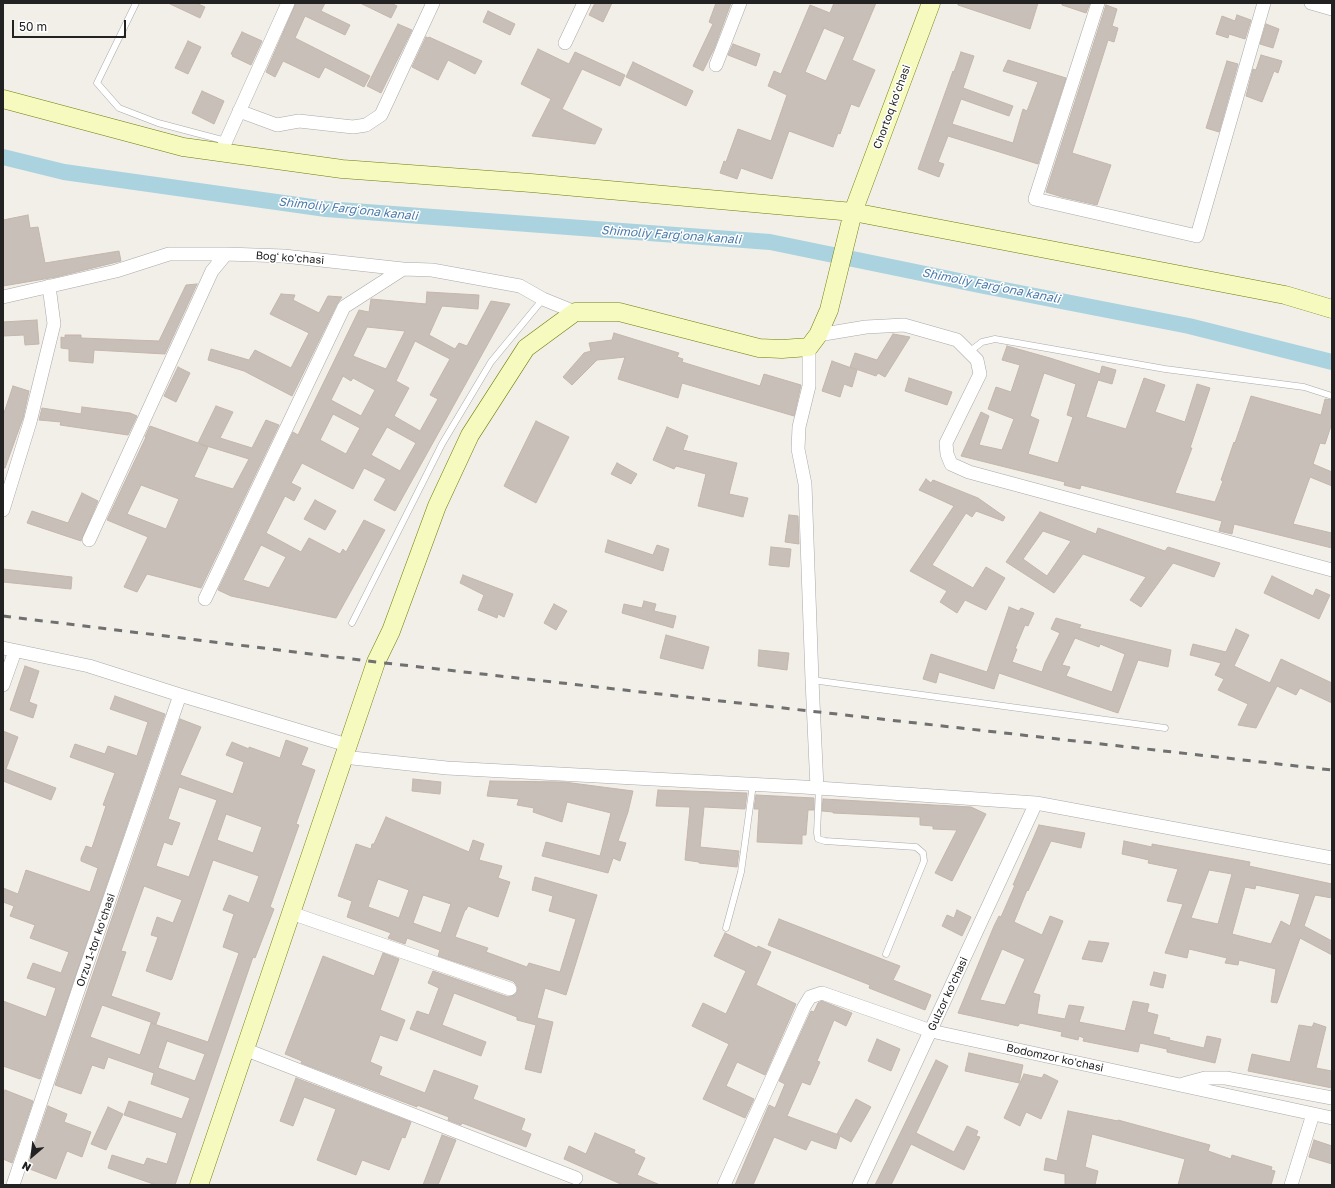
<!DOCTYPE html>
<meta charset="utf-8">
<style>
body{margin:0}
#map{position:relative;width:1335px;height:1188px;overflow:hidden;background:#f2efe9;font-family:"Golos Text",sans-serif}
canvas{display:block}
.frame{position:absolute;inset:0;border:4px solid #222;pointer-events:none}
.north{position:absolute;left:12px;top:1136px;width:40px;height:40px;-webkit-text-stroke:3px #fff;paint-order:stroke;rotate:208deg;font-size:11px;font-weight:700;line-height:16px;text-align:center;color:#222}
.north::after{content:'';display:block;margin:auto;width:14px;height:18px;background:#222;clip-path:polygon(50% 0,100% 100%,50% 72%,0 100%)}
.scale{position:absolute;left:12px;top:20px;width:114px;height:18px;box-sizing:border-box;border:2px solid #222;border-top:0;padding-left:5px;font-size:12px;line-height:14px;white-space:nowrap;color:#222;-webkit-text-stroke:3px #fff;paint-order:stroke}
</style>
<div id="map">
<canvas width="1335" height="1188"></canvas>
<div class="frame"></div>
<div class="north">N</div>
<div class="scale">50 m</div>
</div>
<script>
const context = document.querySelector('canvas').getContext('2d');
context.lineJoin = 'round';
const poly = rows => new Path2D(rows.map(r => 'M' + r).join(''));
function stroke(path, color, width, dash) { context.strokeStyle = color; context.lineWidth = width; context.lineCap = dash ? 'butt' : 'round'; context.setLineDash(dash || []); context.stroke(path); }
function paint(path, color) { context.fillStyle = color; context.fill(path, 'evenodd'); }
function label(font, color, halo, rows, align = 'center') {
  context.font = font + ' "Golos Text",sans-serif'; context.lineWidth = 3; context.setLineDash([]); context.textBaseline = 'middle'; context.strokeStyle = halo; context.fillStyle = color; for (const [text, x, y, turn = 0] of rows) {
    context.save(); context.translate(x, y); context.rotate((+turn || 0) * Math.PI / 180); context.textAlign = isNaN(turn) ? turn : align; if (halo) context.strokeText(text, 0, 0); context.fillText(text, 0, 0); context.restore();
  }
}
const canal = poly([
 [3,157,64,172,326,209,770,242,979,285,1189,326,1332,362]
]);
const building = poly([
 [168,3,196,3,205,7,200,18,168,3],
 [296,3,325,3,321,11,350,25,345,35,305,16,295,38,370,76,364,87,325,67,319,78,283,61,275,77,266,72,296,3],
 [360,3,391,3,397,6,391,18,360,3],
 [595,3,612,3,603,22,589,15,595,3],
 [716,3,731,3,714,49,703,71,693,66,713,24,709,22,716,3],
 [834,3,876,3,852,60,875,70,859,107,851,104,840,134,838,133,833,147,789,131,772,179,741,168,737,179,720,173,724,161,726,162,738,129,771,141,787,95,768,86,774,71,781,74,810,5,830,13,834,3],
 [824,28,845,37,826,81,805,72,824,28],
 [958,3,1038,3,1030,29,958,5,958,3],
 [1062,3,1090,3,1086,13,1062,5,1062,3],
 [1106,5,1117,9,1112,26,1118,28,1114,42,1108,40,1072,153,1111,165,1097,205,1062,197,1046,192,1106,5],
 [488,11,515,24,510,35,483,22,488,11],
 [1237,15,1251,20,1245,39,1229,34,1228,38,1216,34,1222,16,1235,21,1237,15],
 [398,24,412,30,381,93,367,86,398,24],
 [1266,24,1279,29,1273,48,1260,44,1266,24],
 [242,32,262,41,251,65,232,56,233,55,231,54,242,32],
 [426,37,428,38,429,37,482,61,475,74,448,60,438,80,412,67,426,37],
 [188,41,201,47,188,74,175,68,188,41],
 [733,44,760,54,756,66,728,55,733,44],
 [538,49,569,64,575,52,625,75,620,86,582,69,562,109,602,129,595,144,532,136,551,99,521,84,538,49],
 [961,52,974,56,963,88,1013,106,1009,116,961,99,952,124,1013,143,1023,109,1027,111,1038,82,1003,71,1008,60,1066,78,1038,164,948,136,938,162,944,164,939,177,918,169,953,71,954,72,961,52],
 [1261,55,1282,61,1278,73,1274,71,1262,102,1246,96,1253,69,1256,70,1261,55],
 [1227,61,1238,64,1219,132,1206,128,1227,61],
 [633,62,693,91,686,106,626,77,633,62],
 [202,91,224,101,214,124,192,113,202,91],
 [28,215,30,228,38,227,45,263,119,251,121,261,56,277,3,286,3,220,28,215],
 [197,284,165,354,94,350,93,363,69,361,69,349,61,348,61,337,65,338,65,335,81,335,81,338,159,341,186,285,197,284],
 [427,292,479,295,478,309,442,306,429,335,455,349,459,343,467,346,491,301,510,304,395,511,374,500,386,479,364,468,353,489,302,463,291,483,301,488,294,501,285,496,266,533,301,552,309,538,340,554,343,549,346,552,364,520,385,530,336,618,231,596,218,590,293,432,298,435,359,310,369,312,371,299,426,304,427,292],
 [367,327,405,331,386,369,353,356,367,327],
 [415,341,450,359,430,395,438,399,420,431,394,416,409,388,396,381,415,341],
 [343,376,351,381,353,378,375,390,361,416,331,400,343,376],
 [333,414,360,428,346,454,320,440,333,414],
 [387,427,416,443,400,471,371,455,387,427],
 [261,545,286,557,269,588,243,580,261,545],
 [281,294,295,295,293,300,319,313,328,296,342,297,337,304,292,396,244,371,208,360,211,349,249,360,255,350,291,368,309,333,270,314,281,294],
 [37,320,39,344,25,345,24,335,3,336,3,322,37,320],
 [614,333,679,353,677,357,683,359,682,362,760,386,764,374,801,385,794,416,682,383,678,398,618,379,625,357,597,360,572,385,563,377,584,353,591,351,589,343,612,340,614,333],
 [893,334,910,337,885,377,878,373,876,376,850,367,855,353,877,360,893,334],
 [1007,346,1050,358,1100,374,1102,366,1116,370,1112,384,1098,380,1086,417,1126,429,1144,378,1165,385,1155,412,1185,422,1197,384,1210,388,1190,448,1192,448,1175,493,1215,502,1223,481,1221,480,1234,442,1235,443,1251,396,1321,415,1325,399,1332,400,1332,423,1325,444,1320,443,1313,464,1332,472,1332,486,1310,477,1293,524,1332,533,1332,548,1234,524,1232,534,1219,531,1222,521,1081,485,1080,489,1064,485,1065,482,961,456,981,412,989,416,979,445,1002,450,1014,419,988,409,996,387,1011,392,1020,365,1002,360,1007,346],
 [1044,373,1076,384,1067,415,1073,417,1058,463,1028,454,1039,420,1030,416,1044,373],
 [832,361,857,370,852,387,844,384,840,397,822,391,832,361],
 [178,367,190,373,176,402,164,396,178,367],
 [909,378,952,392,947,405,905,391,909,378],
 [13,386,29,391,23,418,5,468,3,468,3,416,13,386],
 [216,406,233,412,220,438,252,448,266,420,279,425,201,588,147,574,137,592,124,587,148,537,107,520,146,437,145,437,150,426,198,443,216,406],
 [200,444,249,459,233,489,194,477,208,447,200,444],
 [141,485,179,499,166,529,127,514,141,485],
 [82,407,130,413,137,416,128,435,60,425,61,422,39,420,42,408,81,414,82,407],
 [536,421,569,437,536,503,504,486,536,421],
 [667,427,688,436,683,450,737,463,729,494,748,498,743,517,698,506,706,474,676,466,674,469,653,460,667,427],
 [617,463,637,474,631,484,611,474,617,463],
 [926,479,931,483,933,480,978,498,1005,517,1003,521,976,511,972,517,966,513,932,565,973,588,986,567,1005,578,986,610,965,600,957,613,940,602,947,591,910,571,954,506,919,490,926,479],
 [82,493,98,501,81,541,27,523,32,511,68,523,82,493],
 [315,500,336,511,325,530,304,519,315,500],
 [1040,512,1096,534,1098,528,1165,551,1168,547,1220,563,1214,577,1173,563,1141,607,1130,600,1146,577,1083,554,1054,593,1006,562,1040,512],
 [1043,531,1071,541,1047,576,1023,559,1043,531],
 [789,515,798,516,799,544,785,542,789,515],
 [608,540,653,555,657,545,669,549,663,571,605,552,608,540],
 [771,547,791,549,789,567,769,565,771,547],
 [3,569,72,577,71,589,3,582,3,569],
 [463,575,513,594,504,617,498,614,497,618,478,610,484,595,460,583,463,575],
 [1272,576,1313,596,1316,589,1330,595,1319,619,1264,593,1272,576],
 [644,601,656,604,654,611,676,616,673,628,622,613,624,604,642,608,644,601],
 [554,604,567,611,556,630,544,623,554,604],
 [1009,607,1019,611,1021,608,1034,613,1028,626,1025,625,1015,649,1017,649,1012,662,1042,672,1045,663,1060,633,1051,629,1056,618,1081,625,1079,628,1171,650,1168,667,1138,660,1118,713,999,673,994,689,939,672,936,683,923,679,931,654,987,672,1009,607],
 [1075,638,1099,647,1100,644,1125,654,1112,692,1066,676,1070,667,1062,665,1075,638],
 [1236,629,1249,635,1234,666,1270,683,1281,659,1332,683,1332,703,1300,688,1296,695,1277,686,1256,728,1238,725,1248,704,1218,690,1224,679,1215,675,1221,663,1190,655,1193,644,1226,652,1236,629],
 [666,635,709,647,703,669,660,658,666,635],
 [759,650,789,653,787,670,758,666,759,650],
 [25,666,39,671,29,702,37,705,33,718,10,710,25,666],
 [115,696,165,714,40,1079,3,1066,3,1001,46,1017,56,988,27,978,33,963,61,973,69,952,30,938,35,925,10,916,14,906,3,902,3,888,18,894,26,870,90,892,98,868,81,861,81,858,86,846,92,848,106,806,103,805,115,773,70,757,75,744,105,754,108,746,137,756,148,722,110,709,115,696],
 [180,719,201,727,180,775,233,794,244,762,226,755,232,742,249,749,249,747,280,758,286,740,308,748,301,765,315,770,296,824,299,825,270,907,274,909,255,958,253,957,175,1185,156,1185,108,1168,112,1155,144,1165,147,1158,167,1164,177,1133,124,1115,129,1101,182,1119,190,1098,151,1084,154,1073,108,1057,104,1069,92,1065,81,1094,55,1085,180,719],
 [179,787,217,800,189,877,156,866,164,842,172,845,180,823,168,819,179,787],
 [226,814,262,827,253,853,217,840,226,814],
 [213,860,259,876,249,903,229,895,223,910,234,914,223,947,239,953,208,1042,151,1023,140,1055,90,1037,102,1005,156,1024,160,1013,111,996,126,952,121,951,133,917,144,886,182,900,173,923,157,917,151,935,158,937,146,971,171,980,172,979,213,860],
 [167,1041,205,1054,195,1081,158,1068,167,1041],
 [3,731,18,737,6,769,56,788,51,800,3,781,3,731],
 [413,779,441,782,440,794,412,791,413,779],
 [490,781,564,782,633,791,628,812,618,841,626,843,620,861,613,858,608,873,542,856,546,842,600,856,611,813,567,802,562,822,533,812,534,808,517,805,519,799,487,796,490,781],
 [658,790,747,793,745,809,704,807,700,847,739,851,737,867,699,863,699,862,685,860,690,807,656,806,658,790],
 [756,795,814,798,814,810,808,810,806,835,802,835,802,844,757,842,759,809,754,809,756,795],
 [823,799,971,807,986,814,952,881,935,873,957,830,933,829,933,826,920,825,920,817,833,813,833,812,822,811,823,799],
 [386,817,469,852,473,840,484,844,479,860,502,866,498,878,510,882,498,917,468,906,466,910,465,910,455,937,488,948,486,952,527,967,529,963,560,972,576,919,549,911,553,896,532,890,535,877,597,895,566,995,545,988,537,1018,553,1022,541,1073,525,1069,536,1025,517,1020,517,1017,454,993,442,1025,486,1042,481,1056,410,1029,417,1011,429,1015,439,988,428,983,433,971,508,997,515,995,517,992,518,988,516,984,513,981,438,956,440,950,407,938,405,944,388,938,391,933,347,917,352,901,338,896,356,844,371,849,372,844,374,844,386,817],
 [378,879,409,890,399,918,368,907,378,879],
 [423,895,451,904,441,933,413,923,423,895],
 [1039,825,1085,833,1081,848,1051,841,1028,891,1027,890,1014,922,1042,935,1050,916,1063,921,1033,993,1040,995,1037,1014,1065,1019,1069,1005,1084,1007,1079,1022,1125,1031,1133,1001,1149,1004,1147,1012,1158,1015,1153,1034,1170,1038,1169,1040,1204,1048,1207,1036,1221,1039,1215,1063,1167,1052,1167,1049,1140,1043,1138,1052,1083,1041,1084,1038,1079,1036,1078,1040,1061,1036,1062,1032,1020,1023,1018,1026,958,1013,994,926,999,916,1001,917,1015,885,1013,885,1039,825],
 [1002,949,1025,959,1005,1005,980,1000,1002,949],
 [1124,841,1152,847,1152,844,1250,862,1249,866,1332,884,1332,898,1315,895,1304,926,1332,941,1332,955,1300,938,1277,1003,1271,1002,1276,969,1239,960,1238,965,1225,963,1227,958,1189,949,1187,958,1165,953,1183,904,1167,901,1178,869,1148,863,1149,860,1122,854,1124,841],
 [1209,870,1232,874,1218,924,1191,918,1209,870],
 [1256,885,1300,894,1290,926,1281,921,1271,944,1232,934,1245,887,1255,889,1256,885],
 [957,910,971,917,962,936,942,926,947,915,954,918,957,910],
 [779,919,900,966,893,980,931,995,925,1010,869,988,870,985,768,945,779,919],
 [725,933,757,948,758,946,771,952,756,985,796,1004,765,1075,737,1062,726,1086,754,1099,745,1118,703,1099,729,1044,692,1026,703,1003,726,1014,746,971,714,956,725,933],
 [1089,941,1109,943,1102,962,1082,959,1089,941],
 [383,953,399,959,380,1010,405,1020,397,1041,380,1035,370,1062,382,1067,379,1075,425,1093,434,1070,478,1086,473,1099,525,1119,521,1130,531,1134,526,1147,462,1123,461,1125,448,1120,449,1117,417,1105,417,1107,301,1063,302,1061,285,1054,323,956,374,976,383,953],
 [1154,972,1166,975,1163,988,1150,985,1154,972],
 [822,1001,852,1013,846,1026,834,1020,817,1061,820,1062,810,1085,802,1082,787,1116,839,1135,837,1134,856,1099,871,1107,851,1142,840,1136,836,1149,811,1140,806,1150,774,1137,753,1185,735,1185,769,1105,775,1108,785,1084,779,1081,811,1011,814,1012,818,1003,822,1001],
 [1314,1023,1326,1027,1316,1068,1332,1071,1332,1088,1248,1071,1252,1054,1290,1062,1299,1025,1312,1027,1314,1023],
 [877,1039,900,1049,891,1071,868,1061,877,1039],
 [969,1053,1023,1065,1019,1083,965,1071,969,1053],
 [936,1060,948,1066,916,1133,954,1152,967,1126,978,1131,976,1136,980,1137,964,1170,911,1144,891,1185,875,1185,936,1060],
 [1024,1074,1042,1078,1044,1074,1058,1081,1041,1119,1026,1112,1020,1126,1004,1118,1024,1074],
 [296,1078,411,1122,405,1138,402,1137,389,1170,362,1160,356,1175,317,1160,336,1109,304,1097,293,1126,280,1121,296,1078],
 [5,1090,33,1101,12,1163,3,1159,3,1097,5,1090],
 [48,1106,67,1114,64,1122,91,1132,82,1157,67,1151,56,1179,27,1168,48,1106],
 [108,1107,123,1114,106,1150,91,1144,108,1107],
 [1068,1111,1118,1121,1118,1120,1210,1145,1208,1151,1231,1159,1232,1155,1272,1167,1271,1170,1275,1171,1271,1185,1178,1185,1185,1159,1092,1134,1085,1167,1098,1171,1095,1185,1065,1185,1065,1174,1044,1170,1046,1158,1057,1161,1068,1111],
 [595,1133,635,1150,634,1153,645,1158,637,1175,660,1185,623,1185,564,1159,569,1146,586,1154,595,1133],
 [442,1135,456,1140,438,1185,423,1185,442,1135],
 [1314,1140,1332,1146,1332,1164,1309,1157,1314,1140]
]);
const lane = poly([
 [136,3,97,83,119,108,158,123,226,141],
 [969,352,982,342,995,339,1165,369,1304,387,1332,396],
 [352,623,442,444,491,362,543,299],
 [812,680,1165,728],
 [819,788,817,833,818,839,825,841,916,847,923,853,924,861,886,954],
 [726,928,741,872,753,784]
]);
const street = poly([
 [1098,3,1035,199,1197,236,1264,3],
 [1311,3,1332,9],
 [565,43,584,3],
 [716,65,740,3],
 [239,111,277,125,299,121,353,127,366,125,381,115,433,3],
 [221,152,288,3],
 [3,297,116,271,169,254,226,254,284,256,403,269,432,270,520,286,543,299,575,312],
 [818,335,866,327,904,325,957,340,977,360,980,374,946,443,947,454,951,464,969,472,1332,570],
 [809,347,809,386,799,427,798,449,805,484,812,680,817,788],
 [3,510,30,422,54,324,49,286],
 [89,540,212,271,226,254],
 [205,599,344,307,403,269],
 [3,648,89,666,180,695,347,745],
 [3,685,15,651],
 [343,757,447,768,803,787,1036,803,1332,858],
 [291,913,510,989],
 [244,1049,576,1178],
 [1183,1084,1205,1078,1226,1078,1332,1098],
 [13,1185,83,976,180,695],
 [724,1185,804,1007,810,997,822,993,931,1031,1332,1118],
 [859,1185,1036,803],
 [1291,1185,1313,1114]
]);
const secondary = poly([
 [3,99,183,147,342,169,531,183,853,212,1285,295,1332,309],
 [199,1185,376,662,391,631,437,506,470,435,526,348,575,312,619,312,759,348,782,349,809,347,818,335,829,310,853,212,931,3]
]);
const rail = poly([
 [3,616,376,662,1332,770]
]);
const streetNames = [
 ["Chortoq koʻchasi",892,107,-70],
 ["Bogʻ koʻchasi",290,258,4],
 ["Orzu 1-tor koʻchasi",96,940,-71],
 ["Gulzor koʻchasi",948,994,-65],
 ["Bodomzor koʻchasi",1055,1058,12]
];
const waterNames = [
 ["Shimoliy Fargʻona kanali",348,209,6],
 ["Shimoliy Fargʻona kanali",671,235,4],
 ["Shimoliy Fargʻona kanali",991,286,11]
];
stroke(canal, '#aad3df', 16);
paint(building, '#c7bfb8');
stroke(building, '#c4b6ab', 1);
stroke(lane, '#a9a9a9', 7);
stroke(street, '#a9a9a9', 14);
stroke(secondary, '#707d05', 19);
stroke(lane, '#fff', 6);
stroke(street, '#fff', 13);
stroke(secondary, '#f7fabf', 18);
stroke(rail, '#707070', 3, [8, 8]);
label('11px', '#222', '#fff', streetNames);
label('italic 12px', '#4a7aab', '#fff', waterNames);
</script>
